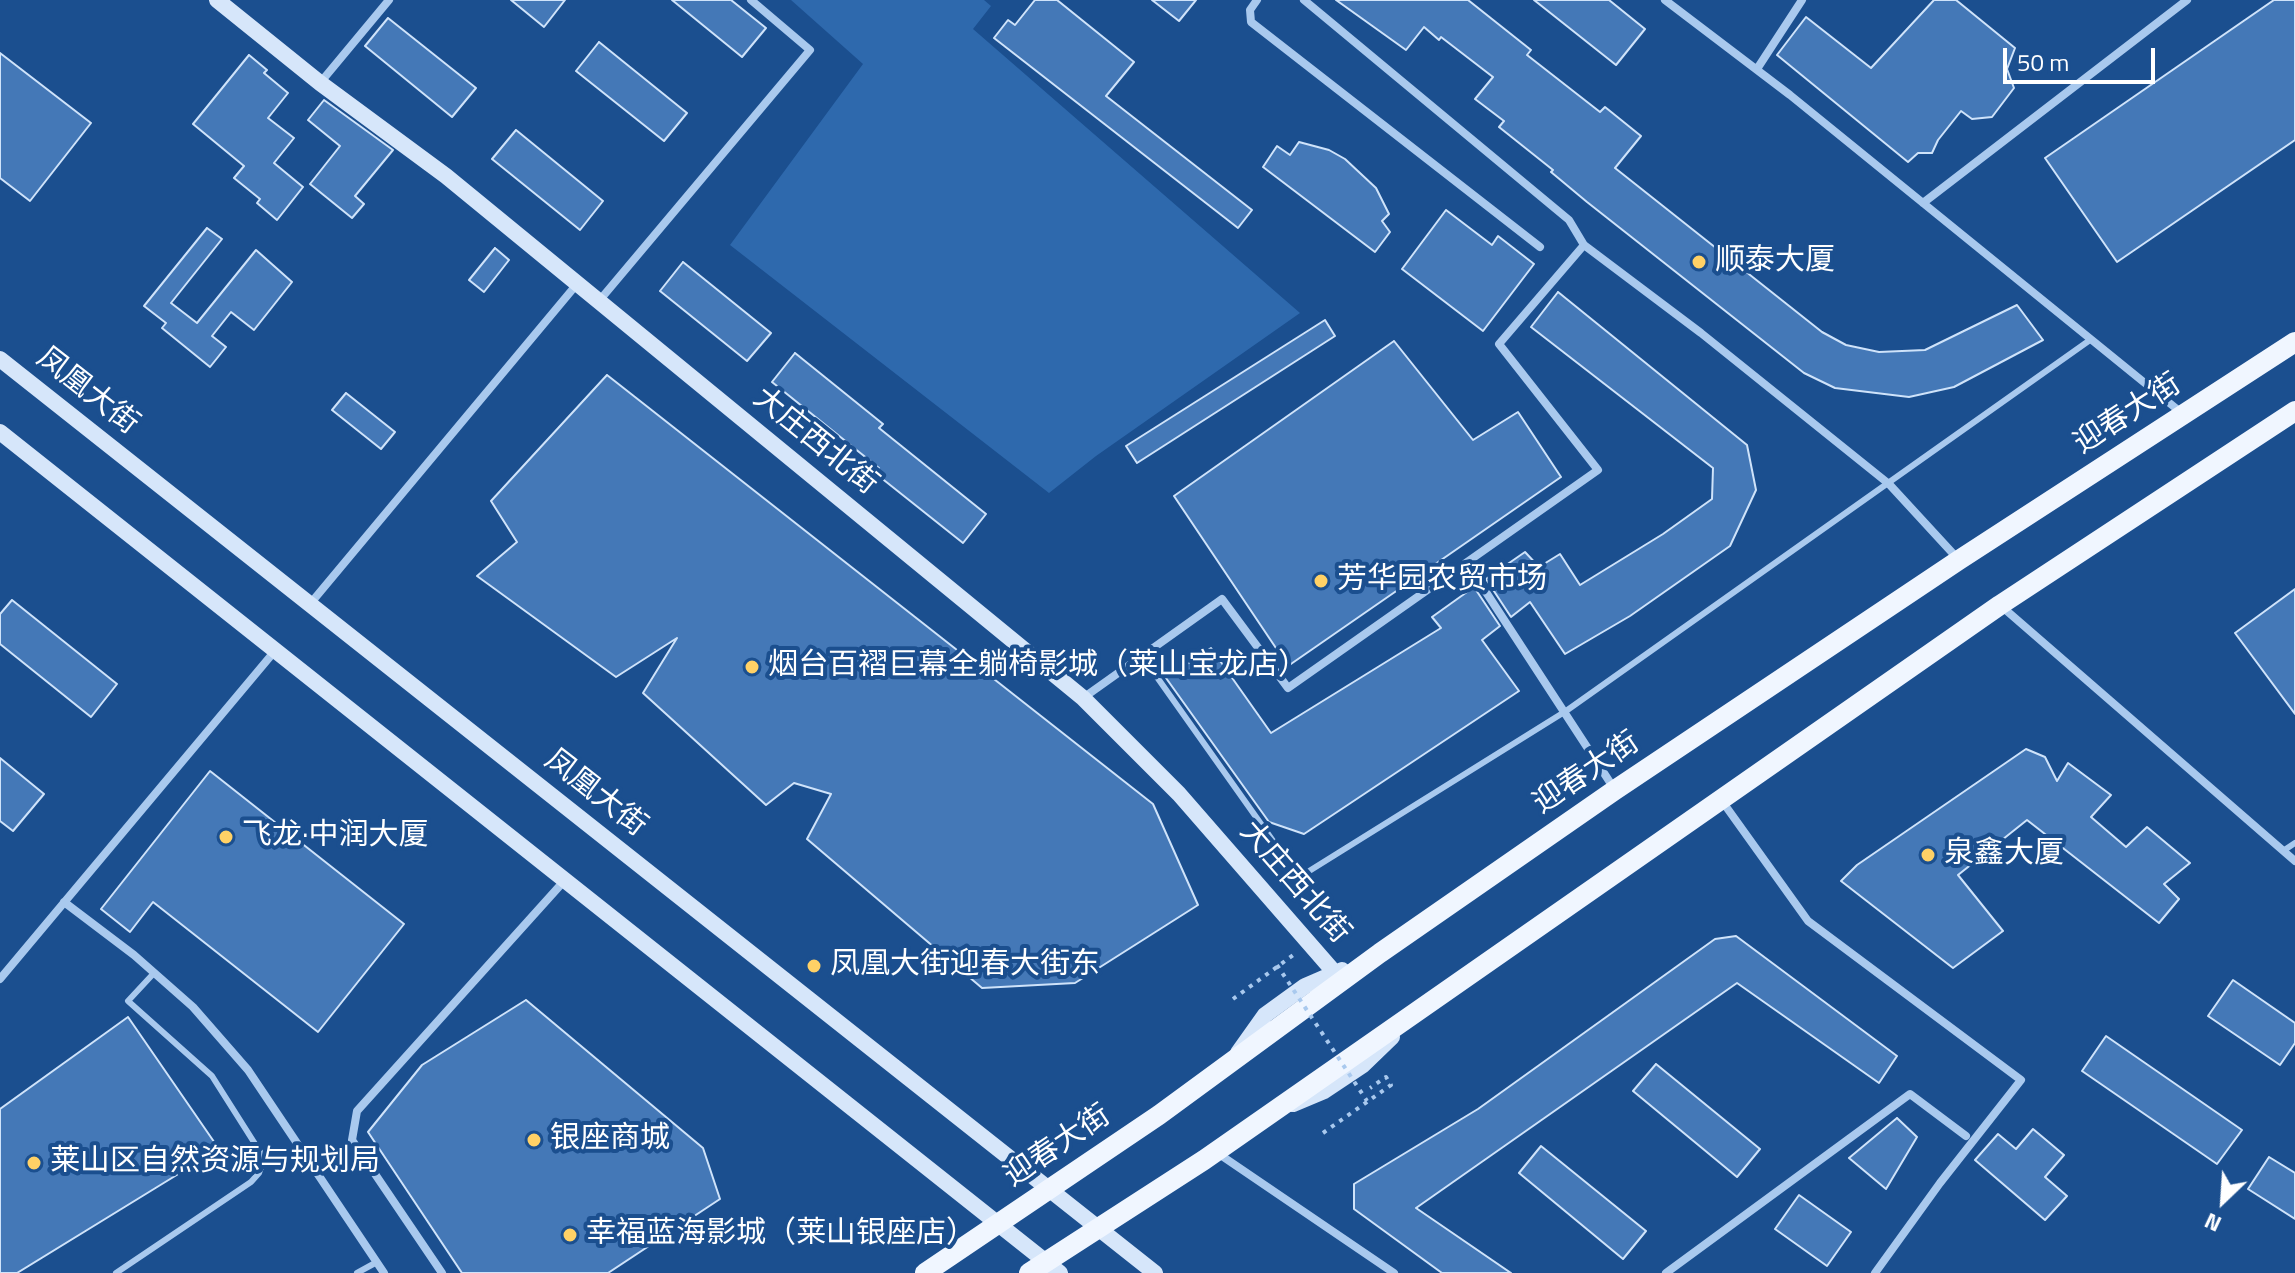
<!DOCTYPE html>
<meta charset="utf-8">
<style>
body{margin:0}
#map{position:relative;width:2295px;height:1273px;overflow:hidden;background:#1b4f8f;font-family:"Titillium Web",sans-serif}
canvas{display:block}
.north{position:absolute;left:2183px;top:1161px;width:80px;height:80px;-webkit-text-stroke:6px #1b4f8f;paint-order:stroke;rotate:205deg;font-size:22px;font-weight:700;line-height:32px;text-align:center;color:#fff}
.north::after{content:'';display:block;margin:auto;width:28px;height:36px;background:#fff;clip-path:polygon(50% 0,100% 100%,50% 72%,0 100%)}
.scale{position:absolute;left:2003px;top:48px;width:152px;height:36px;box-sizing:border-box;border:4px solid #fff;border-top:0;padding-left:10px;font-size:24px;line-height:28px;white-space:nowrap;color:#fff;-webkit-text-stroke:6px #1b4f8f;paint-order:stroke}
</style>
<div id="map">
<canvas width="2295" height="1273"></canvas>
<div class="north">N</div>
<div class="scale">50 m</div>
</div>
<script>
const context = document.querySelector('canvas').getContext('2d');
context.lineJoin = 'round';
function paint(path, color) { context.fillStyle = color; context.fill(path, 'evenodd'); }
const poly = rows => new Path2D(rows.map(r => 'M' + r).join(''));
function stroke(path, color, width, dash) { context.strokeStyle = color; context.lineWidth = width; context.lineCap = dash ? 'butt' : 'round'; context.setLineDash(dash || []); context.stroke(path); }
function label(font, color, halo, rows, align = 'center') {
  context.font = font + ' "Titillium Web","Noto Sans SC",sans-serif'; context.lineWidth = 8; context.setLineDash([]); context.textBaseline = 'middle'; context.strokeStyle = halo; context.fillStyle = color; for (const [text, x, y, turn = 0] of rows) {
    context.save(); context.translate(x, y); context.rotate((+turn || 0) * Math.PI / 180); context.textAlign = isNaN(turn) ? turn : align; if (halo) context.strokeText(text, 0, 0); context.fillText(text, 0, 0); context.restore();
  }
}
const green = poly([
 [791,0,984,0,991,6,973,29,1300,313,1096,456,1049,493,730,245,863,64]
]);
const building = poly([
 [511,0,565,0,544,27,511,0],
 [672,0,731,0,766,28,742,57,672,0],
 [1035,0,1057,0,1134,62,1106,96,1252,210,1238,228,994,38,1008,20,1015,25,1035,0],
 [1152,0,1196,0,1179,21,1152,0],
 [1336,0,1468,0,1531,50,1527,55,1600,112,1605,107,1641,136,1615,168,1822,332,1846,345,1879,352,1925,350,2017,305,2043,340,1954,387,1909,397,1835,388,1804,373,1587,202,1551,172,1553,170,1499,127,1504,121,1475,99,1493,77,1441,37,1439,40,1424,27,1406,50,1336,0],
 [1534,0,1609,0,1645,29,1616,65,1534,0],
 [1934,0,1956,0,2015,48,2007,69,2014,88,1992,117,1972,119,1961,111,1938,140,1932,153,1918,153,1908,162,1777,55,1806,17,1871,68,1934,0],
 [2274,0,2295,0,2295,140,2117,262,2045,158,2274,0],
 [388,18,476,88,452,117,365,46,388,18],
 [599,42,687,113,664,141,576,71,599,42],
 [0,53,91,123,30,201,0,178,0,53],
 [249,55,267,70,264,73,288,93,268,118,294,138,274,163,303,187,277,220,257,203,260,199,234,178,244,166,193,124,249,55],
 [324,100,393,150,355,196,364,204,352,218,310,184,340,146,308,120,324,100],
 [516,130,603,201,580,230,492,159,516,130],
 [1299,142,1329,150,1345,159,1376,188,1389,214,1382,221,1390,232,1375,252,1263,167,1277,146,1290,155,1299,142],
 [1446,210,1492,245,1498,236,1534,264,1483,331,1402,269,1446,210],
 [207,228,222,239,171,303,197,323,256,250,292,282,254,330,231,312,212,336,226,347,210,367,162,328,166,323,144,306,207,228],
 [495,248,509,260,484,292,469,280,495,248],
 [683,262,771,333,747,361,660,291,683,262],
 [1558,292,1747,445,1756,490,1730,546,1630,616,1565,654,1530,602,1511,617,1486,579,1525,552,1539,567,1560,554,1580,585,1663,534,1712,499,1713,468,1531,327,1558,292],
 [1325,320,1335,336,1137,463,1126,446,1325,320],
 [1394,341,1473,440,1518,412,1561,477,1288,666,1174,496,1394,341],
 [795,353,883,424,879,428,986,514,963,543,875,473,879,468,772,382,795,353],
 [607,375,1153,804,1198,905,1075,983,982,988,807,839,831,794,794,783,766,805,643,693,677,638,616,677,477,576,517,542,491,501,607,375],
 [346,393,395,432,381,449,332,410,346,393],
 [1474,587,1500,626,1482,640,1519,691,1304,834,1269,822,1166,678,1211,648,1271,733,1441,628,1432,617,1474,587],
 [2295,589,2295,714,2235,633,2295,589],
 [12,600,117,684,91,717,0,644,0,614,12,600],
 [2026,749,2045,757,2057,781,2068,763,2111,795,2091,817,2126,847,2147,827,2190,863,2164,884,2179,899,2159,923,2027,820,1958,875,2003,931,1953,968,1841,881,1857,865,2026,749],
 [0,758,44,794,13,831,0,821,0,758],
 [210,771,404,924,318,1032,153,902,130,932,101,909,210,771],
 [1736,936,1897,1056,1879,1083,1737,983,1416,1208,1511,1273,1442,1273,1354,1209,1354,1184,1478,1109,1715,939,1736,936],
 [2233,980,2295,1023,2295,1043,2280,1065,2208,1016,2233,980],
 [526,1000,703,1148,720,1199,608,1273,462,1273,368,1132,422,1065,526,1000],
 [128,1017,219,1149,17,1273,0,1273,0,1109,128,1017],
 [2106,1036,2242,1130,2217,1164,2082,1071,2106,1036],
 [1656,1064,1760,1149,1737,1177,1633,1091,1656,1064],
 [1897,1118,1917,1137,1886,1189,1849,1158,1897,1118],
 [2033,1129,2064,1155,2045,1177,2067,1196,2045,1220,1975,1160,1998,1134,2016,1149,2033,1129],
 [1541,1146,1646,1231,1623,1259,1519,1173,1541,1146],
 [2269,1157,2295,1173,2295,1219,2248,1189,2269,1157],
 [1799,1195,1851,1232,1827,1266,1775,1229,1799,1195]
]);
const path = poly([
 [1233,999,1296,953],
 [1323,1133,1391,1085,1386,1077,1370,1088]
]);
const lane = poly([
 [1142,656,1283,855,1306,873,1566,711,2090,340],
 [2283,851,2295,843],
 [116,1273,251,1182,259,1173,264,1158,212,1076,128,1001,154,973],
 [357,1273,377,1262]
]);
const street = poly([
 [1257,0,1250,10,1251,22,1540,247],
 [1304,0,1569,220,1584,245,1701,333,1889,484,1958,559],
 [1665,0,1790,95,2183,414],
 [1757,69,1802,0],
 [320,83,389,0],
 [1923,203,2187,0],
 [599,301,810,50,751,0],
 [1467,563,1615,790],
 [310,604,577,284],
 [2000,605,2295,861],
 [1083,698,1222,599,1288,688,1598,470,1499,344,1584,245],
 [1722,801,1808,921,2021,1080,1940,1183,1875,1273],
 [64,902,134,955,193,1007,248,1070,384,1273],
 [0,979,274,652],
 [1216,1152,1394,1273],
 [442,1273,352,1140,357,1111,565,880],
 [1666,1273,1910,1094,1966,1136]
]);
const secondary = poly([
 [217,0,320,83,446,176,1083,698,1179,794,1335,973],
 [0,359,1155,1273],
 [0,432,1060,1273],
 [1238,1053,1265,1015,1305,986,1342,970],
 [1293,1104,1324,1091,1363,1065,1392,1037]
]);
const primary = poly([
 [925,1273,1159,1115,1380,953,1615,790,1959,560,2295,342],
 [1029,1273,1204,1160,2000,605,2295,411]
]);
const pathBridge = poly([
 [1277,965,1367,1101]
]);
const markers = [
 [1699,262,8,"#ffd166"],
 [1321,581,8,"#ffd166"],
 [752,667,8,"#ffd166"],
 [226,837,8,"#ffd166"],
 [1928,855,8,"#ffd166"],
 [814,966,8,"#ffd166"],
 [534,1140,8,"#ffd166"],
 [34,1163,8,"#ffd166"],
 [570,1235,8,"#ffd166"]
];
const poiNames = [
 ["顺泰大厦",1715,262],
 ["芳华园农贸市场",1337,581],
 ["烟台百褶巨幕全躺椅影城（莱山宝龙店）",768,667],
 ["飞龙·中润大厦",242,837],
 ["泉鑫大厦",1944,855],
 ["凤凰大街迎春大街东",830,966],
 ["银座商城",550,1140],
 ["莱山区自然资源与规划局",50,1163],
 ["幸福蓝海影城（莱山银座店）",586,1235]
];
const streetNames = [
 ["凤凰大街",87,392,38],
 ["迎春大街",2128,415,-33],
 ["大庄西北街",815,442,39],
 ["迎春大街",1587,774,-34],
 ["凤凰大街",595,794,38],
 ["大庄西北街",1294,883,49],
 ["迎春大街",1058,1147,-34]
];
paint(green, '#2e69ad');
paint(building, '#4478b7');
stroke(building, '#cfe3fa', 2);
stroke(path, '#a9c9ee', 4, [4, 6]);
stroke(lane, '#a9c9ee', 6);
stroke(street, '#a9c9ee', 8);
stroke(secondary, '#d6e6fa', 16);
stroke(primary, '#f0f6ff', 20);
stroke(pathBridge, '#a9c9ee', 4, [4, 6]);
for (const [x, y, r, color] of markers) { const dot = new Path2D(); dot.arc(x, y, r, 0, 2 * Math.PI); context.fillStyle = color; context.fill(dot); stroke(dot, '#1b4f8f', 3); }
label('30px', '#fff', '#1b4f8f', poiNames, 'left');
label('30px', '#fff', '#1b4f8f', streetNames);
</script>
